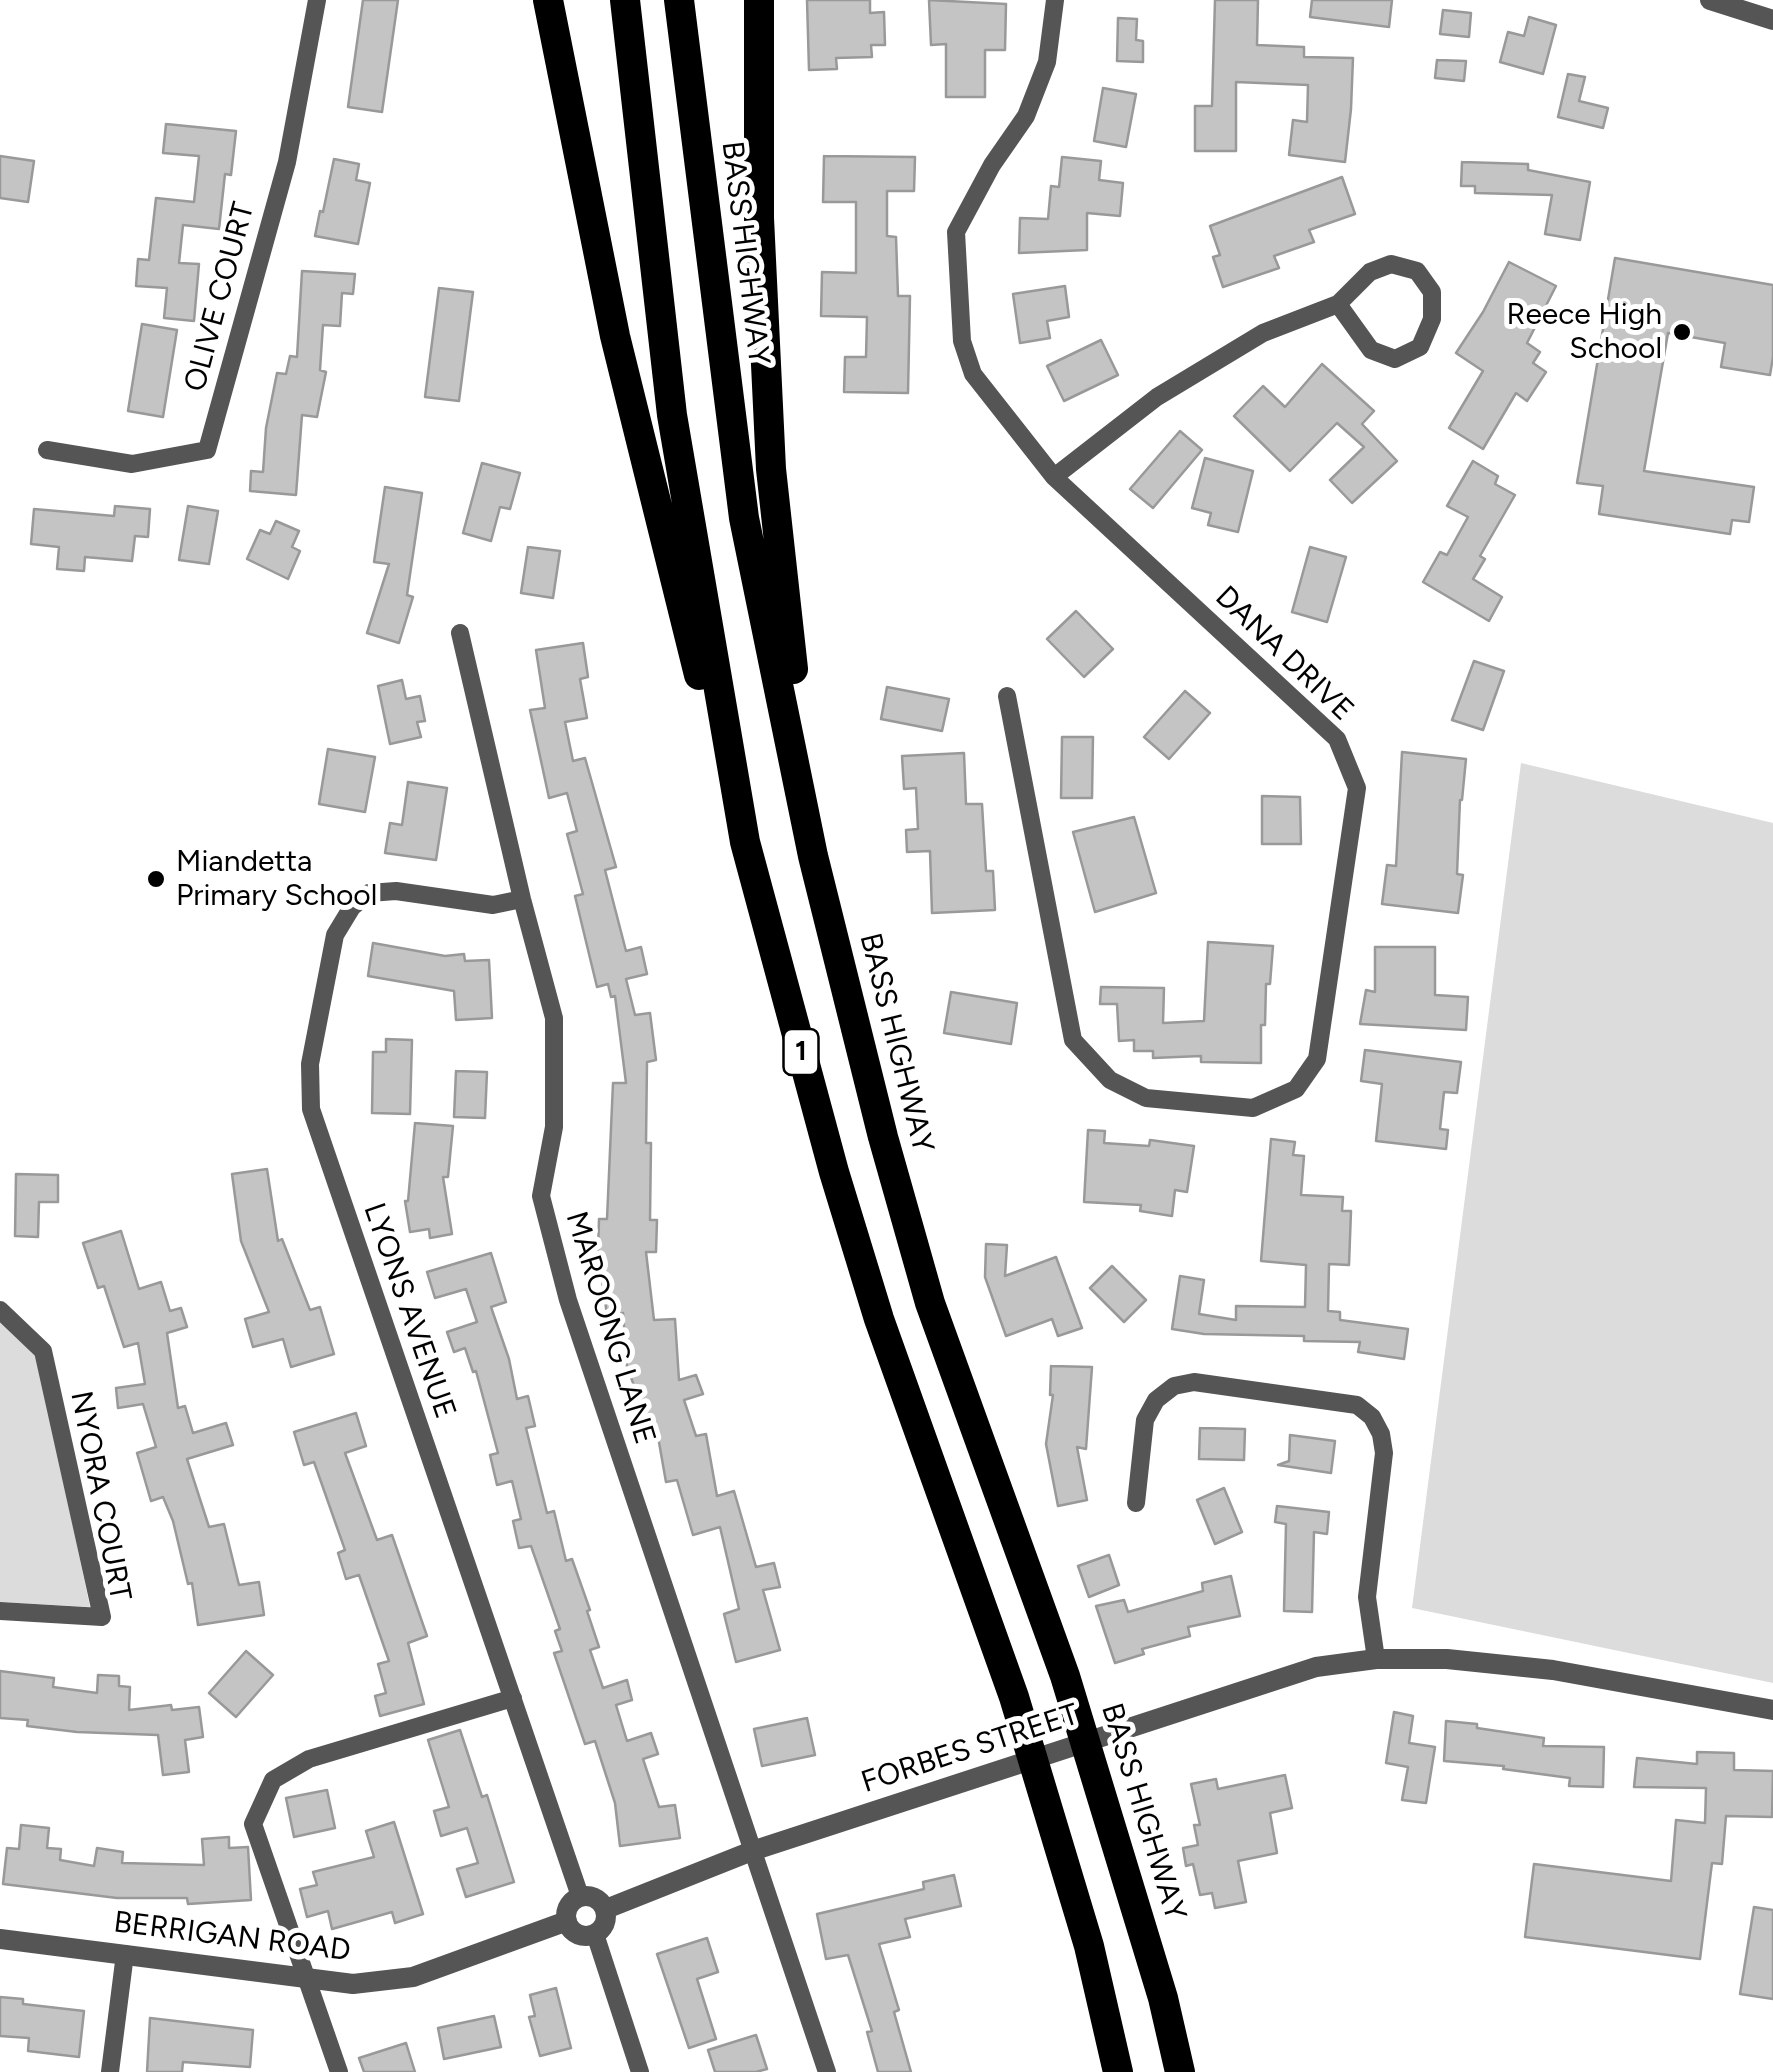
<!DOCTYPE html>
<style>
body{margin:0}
canvas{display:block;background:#fff}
</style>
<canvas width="1773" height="2072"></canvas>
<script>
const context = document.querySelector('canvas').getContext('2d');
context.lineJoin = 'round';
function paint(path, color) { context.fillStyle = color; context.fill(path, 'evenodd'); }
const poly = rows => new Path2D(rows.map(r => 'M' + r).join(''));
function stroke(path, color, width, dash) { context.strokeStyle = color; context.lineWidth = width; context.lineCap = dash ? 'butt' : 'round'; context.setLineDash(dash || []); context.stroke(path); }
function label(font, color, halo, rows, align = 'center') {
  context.font = font + ' Figtree,sans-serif'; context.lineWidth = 10; context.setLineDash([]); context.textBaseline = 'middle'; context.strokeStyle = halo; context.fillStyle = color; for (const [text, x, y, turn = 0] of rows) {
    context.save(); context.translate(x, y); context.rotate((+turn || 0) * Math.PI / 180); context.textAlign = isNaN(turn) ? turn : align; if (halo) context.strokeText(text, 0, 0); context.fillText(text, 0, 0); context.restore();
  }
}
const green = poly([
 [1521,763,1773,823,1773,1683,1412,1608],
 [0,1323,37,1357,90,1607,0,1602]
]);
const building = poly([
 [363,0,398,0,382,112,348,107,363,0],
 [807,0,870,0,870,13,884,12,885,45,871,45,872,57,836,58,837,69,809,70,807,0],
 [929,0,1006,4,1005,50,985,50,985,97,946,97,946,44,931,45,929,0],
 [1215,0,1258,0,1257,45,1304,47,1304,57,1353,58,1351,109,1345,162,1289,155,1293,120,1307,122,1308,85,1236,82,1236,151,1195,151,1195,106,1212,106,1215,0],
 [1312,0,1392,0,1389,27,1310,17,1312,0],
 [1443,10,1471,13,1469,37,1440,34,1443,10],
 [1529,17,1556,25,1543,74,1500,62,1508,32,1524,36,1529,17],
 [1118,18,1137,19,1136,40,1143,41,1143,62,1117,61,1118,18],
 [1437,60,1466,61,1464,81,1435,78,1437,60],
 [1568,74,1585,77,1579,101,1608,108,1603,128,1558,117,1568,74],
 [1103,88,1136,94,1126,147,1094,141,1103,88],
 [166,124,236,131,231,175,225,174,219,229,183,225,179,263,199,264,194,321,164,318,167,288,136,286,138,259,149,260,156,198,194,202,199,156,163,153,166,124],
 [0,156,34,161,28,202,0,198,0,156],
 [824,156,915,157,914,191,887,191,887,236,896,237,898,296,910,296,908,393,844,392,845,357,866,357,867,317,821,316,822,272,856,273,856,202,823,202,824,156],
 [1062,157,1101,161,1099,180,1123,183,1120,216,1087,213,1087,250,1019,253,1020,218,1048,219,1051,186,1059,187,1062,157],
 [334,159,359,164,356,180,370,183,358,244,315,236,320,211,323,212,334,159],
 [1462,162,1528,164,1528,170,1590,182,1580,240,1545,234,1552,195,1475,193,1475,186,1461,186,1462,162],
 [1342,177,1355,214,1309,230,1314,242,1274,256,1279,268,1223,287,1213,257,1220,255,1210,226,1342,177],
 [1615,258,1773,285,1773,357,1770,375,1721,367,1725,343,1668,333,1644,471,1754,487,1749,522,1732,520,1730,534,1599,514,1603,486,1577,483,1615,258],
 [1509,262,1556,286,1527,343,1540,352,1533,363,1546,372,1527,401,1516,393,1483,449,1449,428,1483,371,1456,353,1483,312,1509,262],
 [302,271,355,274,353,294,342,293,340,326,323,325,320,370,326,372,317,417,302,415,296,495,250,491,251,471,263,472,266,428,277,373,286,374,290,356,297,357,302,271],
 [1065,286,1069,317,1047,321,1050,338,1020,343,1013,294,1065,286],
 [439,288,473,292,459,401,425,397,439,288],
 [142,324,177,330,163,417,128,411,142,324],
 [1101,340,1118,375,1064,401,1047,366,1101,340],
 [1322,364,1374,411,1362,424,1397,461,1352,503,1330,480,1364,447,1337,423,1290,471,1234,416,1263,386,1285,407,1322,364],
 [1180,431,1202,450,1153,508,1130,489,1180,431],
 [1205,458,1253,471,1238,532,1208,525,1211,513,1192,508,1205,458],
 [1473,461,1498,476,1495,484,1515,495,1480,556,1485,559,1473,579,1502,597,1489,621,1423,582,1440,552,1447,555,1468,517,1447,506,1473,461],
 [482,463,520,473,510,509,500,507,491,541,463,533,482,463],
 [385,487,422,493,407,595,413,597,399,643,367,633,389,564,374,562,385,487],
 [115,506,150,509,148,537,135,536,132,561,85,557,84,571,57,569,59,547,31,544,34,509,114,516,115,506],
 [188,506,218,511,209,564,179,560,188,506],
 [276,521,299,531,292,547,300,551,288,579,247,559,260,530,270,534,276,521],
 [528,547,560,551,553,598,521,593,528,547],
 [1310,547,1346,557,1327,622,1292,612,1310,547],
 [1076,611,1113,649,1084,677,1047,639,1076,611],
 [583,643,588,677,580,679,587,718,565,722,573,761,585,758,616,867,605,870,626,951,641,947,647,974,626,979,635,1015,650,1013,656,1060,647,1062,646,1143,651,1143,650,1220,657,1220,656,1252,646,1252,654,1320,675,1319,679,1380,696,1375,703,1394,684,1400,696,1436,706,1434,717,1496,734,1491,756,1567,774,1563,780,1587,763,1590,780,1650,736,1662,724,1614,739,1609,720,1527,693,1535,677,1480,666,1482,657,1431,652,1433,627,1367,623,1313,607,1315,598,1252,599,1219,607,1219,613,1083,626,1083,615,996,611,997,608,984,597,987,575,896,583,894,567,834,577,831,567,793,549,798,530,710,545,708,536,650,583,643],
 [1474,661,1504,671,1483,730,1452,720,1474,661],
 [402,680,406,699,420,696,425,721,417,722,421,737,390,744,378,686,402,680],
 [887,687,949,699,942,731,881,719,887,687],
 [1185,691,1210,713,1169,759,1144,737,1185,691],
 [1062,737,1093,737,1092,798,1061,798,1062,737],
 [328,749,375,757,365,812,319,804,328,749],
 [1402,752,1466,759,1462,800,1460,800,1457,874,1463,875,1458,913,1382,904,1387,865,1396,866,1402,752],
 [964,753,966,804,982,804,986,871,993,871,995,910,932,913,930,851,907,852,906,830,918,829,916,788,904,789,902,756,964,753],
 [408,782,447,788,436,860,385,853,390,823,402,825,408,782],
 [1262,796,1300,797,1301,844,1262,844,1262,796],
 [1134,817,1156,893,1095,912,1073,832,1134,817],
 [1208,942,1273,946,1270,984,1266,984,1265,1025,1261,1025,1261,1063,1201,1062,1201,1056,1153,1058,1153,1051,1134,1051,1134,1040,1119,1041,1117,1004,1100,1004,1101,987,1164,988,1163,1023,1204,1021,1208,942],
 [373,943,445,956,464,954,465,961,489,960,492,1018,456,1020,454,991,368,976,373,943],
 [1375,947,1435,947,1435,995,1468,997,1466,1030,1360,1024,1366,990,1375,992,1375,947],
 [951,992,1017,1003,1011,1044,944,1033,951,992],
 [386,1039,412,1040,410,1114,372,1113,373,1052,386,1052,386,1039],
 [1365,1050,1461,1062,1457,1093,1444,1092,1440,1129,1448,1130,1446,1149,1376,1141,1382,1084,1361,1081,1365,1050],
 [456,1071,487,1072,485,1118,454,1117,456,1071],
 [415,1123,453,1126,448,1177,443,1177,452,1234,430,1238,429,1229,410,1232,405,1201,408,1201,415,1123],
 [1088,1130,1105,1131,1104,1143,1149,1146,1150,1140,1194,1146,1187,1192,1175,1190,1172,1216,1140,1211,1141,1205,1084,1202,1088,1130],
 [1271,1139,1295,1142,1293,1155,1304,1156,1301,1195,1343,1197,1342,1211,1351,1211,1349,1265,1329,1264,1328,1311,1340,1312,1340,1320,1408,1329,1404,1359,1358,1352,1360,1342,1304,1341,1304,1336,1204,1334,1172,1329,1180,1276,1204,1280,1199,1314,1236,1320,1236,1306,1305,1307,1306,1265,1261,1261,1271,1139],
 [267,1169,278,1241,282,1239,310,1310,320,1307,334,1354,291,1367,283,1339,253,1347,245,1319,269,1312,241,1241,232,1174,267,1169],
 [16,1174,58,1175,58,1202,39,1202,38,1237,15,1236,16,1174],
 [121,1231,139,1289,161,1282,170,1311,181,1308,187,1327,167,1333,178,1408,185,1406,193,1433,226,1423,233,1445,187,1459,209,1527,224,1524,239,1585,259,1582,264,1615,198,1625,192,1583,188,1584,173,1521,163,1497,151,1501,137,1453,156,1447,143,1404,118,1408,116,1388,145,1384,138,1343,124,1347,104,1286,98,1288,83,1243,121,1231],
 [986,1244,1007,1245,1005,1276,1056,1257,1082,1328,1058,1336,1052,1319,1006,1336,985,1277,986,1244],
 [491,1253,506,1302,491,1307,509,1359,517,1399,528,1396,535,1426,526,1428,547,1513,554,1511,566,1561,572,1559,590,1610,587,1611,599,1647,590,1650,603,1688,627,1680,632,1700,616,1705,627,1741,651,1733,658,1754,643,1759,659,1807,675,1805,680,1838,620,1846,615,1803,595,1741,585,1744,554,1653,562,1651,555,1631,560,1629,531,1546,519,1548,513,1521,521,1519,512,1481,497,1485,490,1455,498,1453,476,1371,473,1372,465,1348,454,1352,447,1332,477,1322,466,1289,435,1298,427,1272,491,1253],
 [1112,1266,1146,1300,1124,1322,1090,1288,1112,1266],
 [1051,1366,1092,1367,1086,1449,1077,1447,1087,1500,1058,1506,1046,1444,1053,1395,1050,1395,1051,1366],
 [356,1413,366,1446,345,1453,377,1540,392,1535,427,1636,408,1643,424,1704,380,1716,375,1696,386,1693,378,1664,389,1661,359,1575,346,1579,338,1553,345,1550,314,1462,304,1465,294,1432,356,1413],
 [1200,1428,1245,1429,1244,1460,1199,1459,1200,1428],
 [1290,1435,1335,1441,1331,1473,1278,1465,1289,1461,1290,1435],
 [1224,1488,1242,1532,1215,1544,1197,1500,1224,1488],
 [1277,1506,1329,1512,1327,1534,1314,1532,1312,1612,1284,1611,1286,1524,1275,1522,1277,1506],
 [1109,1555,1119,1585,1089,1597,1078,1566,1109,1555],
 [1231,1576,1240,1616,1188,1627,1190,1636,1142,1649,1144,1654,1115,1663,1096,1606,1124,1600,1128,1612,1203,1591,1202,1583,1231,1576],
 [246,1651,273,1675,236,1717,209,1693,246,1651],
 [0,1671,54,1678,53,1687,97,1693,98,1675,119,1676,119,1686,130,1687,129,1710,171,1705,172,1710,199,1707,203,1737,185,1740,189,1772,163,1775,158,1735,77,1732,27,1726,28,1720,0,1718,0,1671],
 [1394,1712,1413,1716,1409,1743,1435,1747,1426,1803,1402,1800,1408,1767,1386,1763,1394,1712],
 [807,1718,815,1755,762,1766,754,1729,807,1718],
 [1446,1721,1477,1724,1477,1728,1544,1738,1543,1746,1604,1747,1603,1787,1569,1786,1570,1778,1503,1769,1504,1766,1444,1761,1446,1721],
 [460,1730,482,1797,487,1795,514,1882,466,1897,457,1869,478,1863,467,1828,441,1836,434,1811,449,1807,428,1740,460,1730],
 [1697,1752,1734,1753,1734,1770,1773,1771,1772,1817,1726,1816,1722,1864,1712,1863,1700,1959,1525,1937,1534,1864,1671,1881,1676,1820,1705,1823,1706,1788,1634,1787,1637,1758,1697,1764,1697,1752],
 [1285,1775,1292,1808,1270,1813,1277,1853,1238,1861,1246,1902,1215,1908,1212,1893,1200,1895,1193,1864,1186,1866,1183,1848,1198,1845,1194,1825,1200,1825,1191,1784,1216,1779,1218,1789,1285,1775],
 [327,1790,335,1828,294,1837,286,1798,327,1790],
 [394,1822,423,1914,395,1923,392,1912,332,1929,328,1911,307,1917,300,1889,317,1885,313,1872,374,1857,366,1831,394,1822],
 [21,1825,49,1828,47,1848,61,1849,60,1860,94,1866,97,1848,123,1852,122,1863,204,1865,202,1839,229,1837,229,1848,248,1847,251,1900,188,1904,187,1898,117,1898,3,1884,7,1848,19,1849,21,1825],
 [954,1875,961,1906,905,1919,910,1937,879,1944,899,2010,894,2012,911,2072,878,2072,867,2032,872,2031,848,1955,826,1959,817,1914,924,1889,923,1882,954,1875],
 [1754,1907,1773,1910,1773,1999,1740,1994,1754,1907],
 [707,1938,718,1972,697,1979,716,2039,689,2048,657,1954,707,1938],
 [556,1988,571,2048,540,2056,529,2017,535,2016,530,1995,556,1988],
 [0,1997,23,1999,23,2004,84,2011,79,2057,28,2051,29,2038,0,2036,0,1997],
 [494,2016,501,2047,444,2059,438,2028,494,2016],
 [150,2018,253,2030,250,2067,183,2062,182,2072,147,2072,150,2018],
 [756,2035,767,2069,756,2072,715,2072,708,2050,756,2035],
 [406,2043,415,2072,364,2072,359,2058,406,2043]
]);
const minor = poly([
 [47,450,132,464,207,450,287,162,317,0],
 [1054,477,1157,397,1263,333,1338,304,1370,272,1391,264,1417,271,1432,292,1432,319,1420,347,1395,359,1371,350,1338,304],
 [460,633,522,899,554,1018,554,1127,541,1196,568,1300,827,2072],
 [1007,696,1073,1040,1110,1080,1146,1098,1253,1108,1296,1089,1317,1059,1357,788,1337,739,1054,477,973,374,962,341,956,232,992,165,1026,116,1047,62,1055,0],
 [522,899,493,905,396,891,369,893,352,907,335,935,310,1064,311,1109,580,1896],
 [0,1310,43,1351,102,1617,0,1611],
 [1136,1503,1145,1420,1156,1400,1174,1386,1194,1382,1357,1405,1372,1417,1381,1434,1384,1453,1367,1597,1376,1659],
 [595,1934,640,2072],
 [110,2072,125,1954],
 [339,2072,253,1824,273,1780,309,1759,513,1698]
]);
const tertiary = poly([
 [1710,0,1773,20],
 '566 1916a20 20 0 1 1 40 0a20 20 0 1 1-40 0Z',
 [606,1909,752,1851,1316,1667,1376,1659,1447,1659,1553,1670,1773,1710],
 [0,1939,353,1984,413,1977,567,1921]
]);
const motorway = poly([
 [548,0,615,336,699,675],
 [625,0,672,415,745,842,834,1172,879,1319,1014,1697,1089,1946,1118,2072],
 [679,0,744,518,813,856,883,1137,930,1303,1065,1676,1163,1998,1180,2072],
 [759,0,759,218,771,469,793,669]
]);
const markers = [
 [1682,332,10,"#000"],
 [156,879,10,"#000"]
];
const shields = [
 [801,1052,35]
];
const shieldNames = [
 ["1",801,1052]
];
const streetNames = [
 ["BASS HIGHWAY",745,253,83],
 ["OLIVE COURT",220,297,-75],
 ["DANA DRIVE",1284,654,44],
 ["BASS HIGHWAY",896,1043,76],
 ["LYONS AVENUE",409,1311,71],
 ["MAROONG LANE",610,1328,73],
 ["NYORA COURT",100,1496,79],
 ["FORBES STREET",970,1749,-18],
 ["BASS HIGHWAY",1143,1812,73],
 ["BERRIGAN ROAD",232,1937,7]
];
const poiNames = [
 ["Reece High",1662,315],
 ["School",1662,349],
 ["Miandetta",176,862,"left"],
 ["Primary School",176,896,"left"]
];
paint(green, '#dcdcdc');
paint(building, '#c4c4c4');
stroke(building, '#999', 2.5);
stroke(minor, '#555', 18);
stroke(tertiary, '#555', 20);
stroke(motorway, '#000', 30);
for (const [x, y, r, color] of markers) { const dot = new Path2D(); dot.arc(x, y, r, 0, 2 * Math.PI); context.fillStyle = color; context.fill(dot); stroke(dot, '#fff', 4); }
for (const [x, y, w] of shields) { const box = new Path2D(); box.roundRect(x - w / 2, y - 23, w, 46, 8); context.fillStyle = '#fff'; context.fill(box); stroke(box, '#000', 2.5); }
label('bold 28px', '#000', null, shieldNames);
label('30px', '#000', '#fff', streetNames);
label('30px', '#000', '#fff', poiNames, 'right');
</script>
